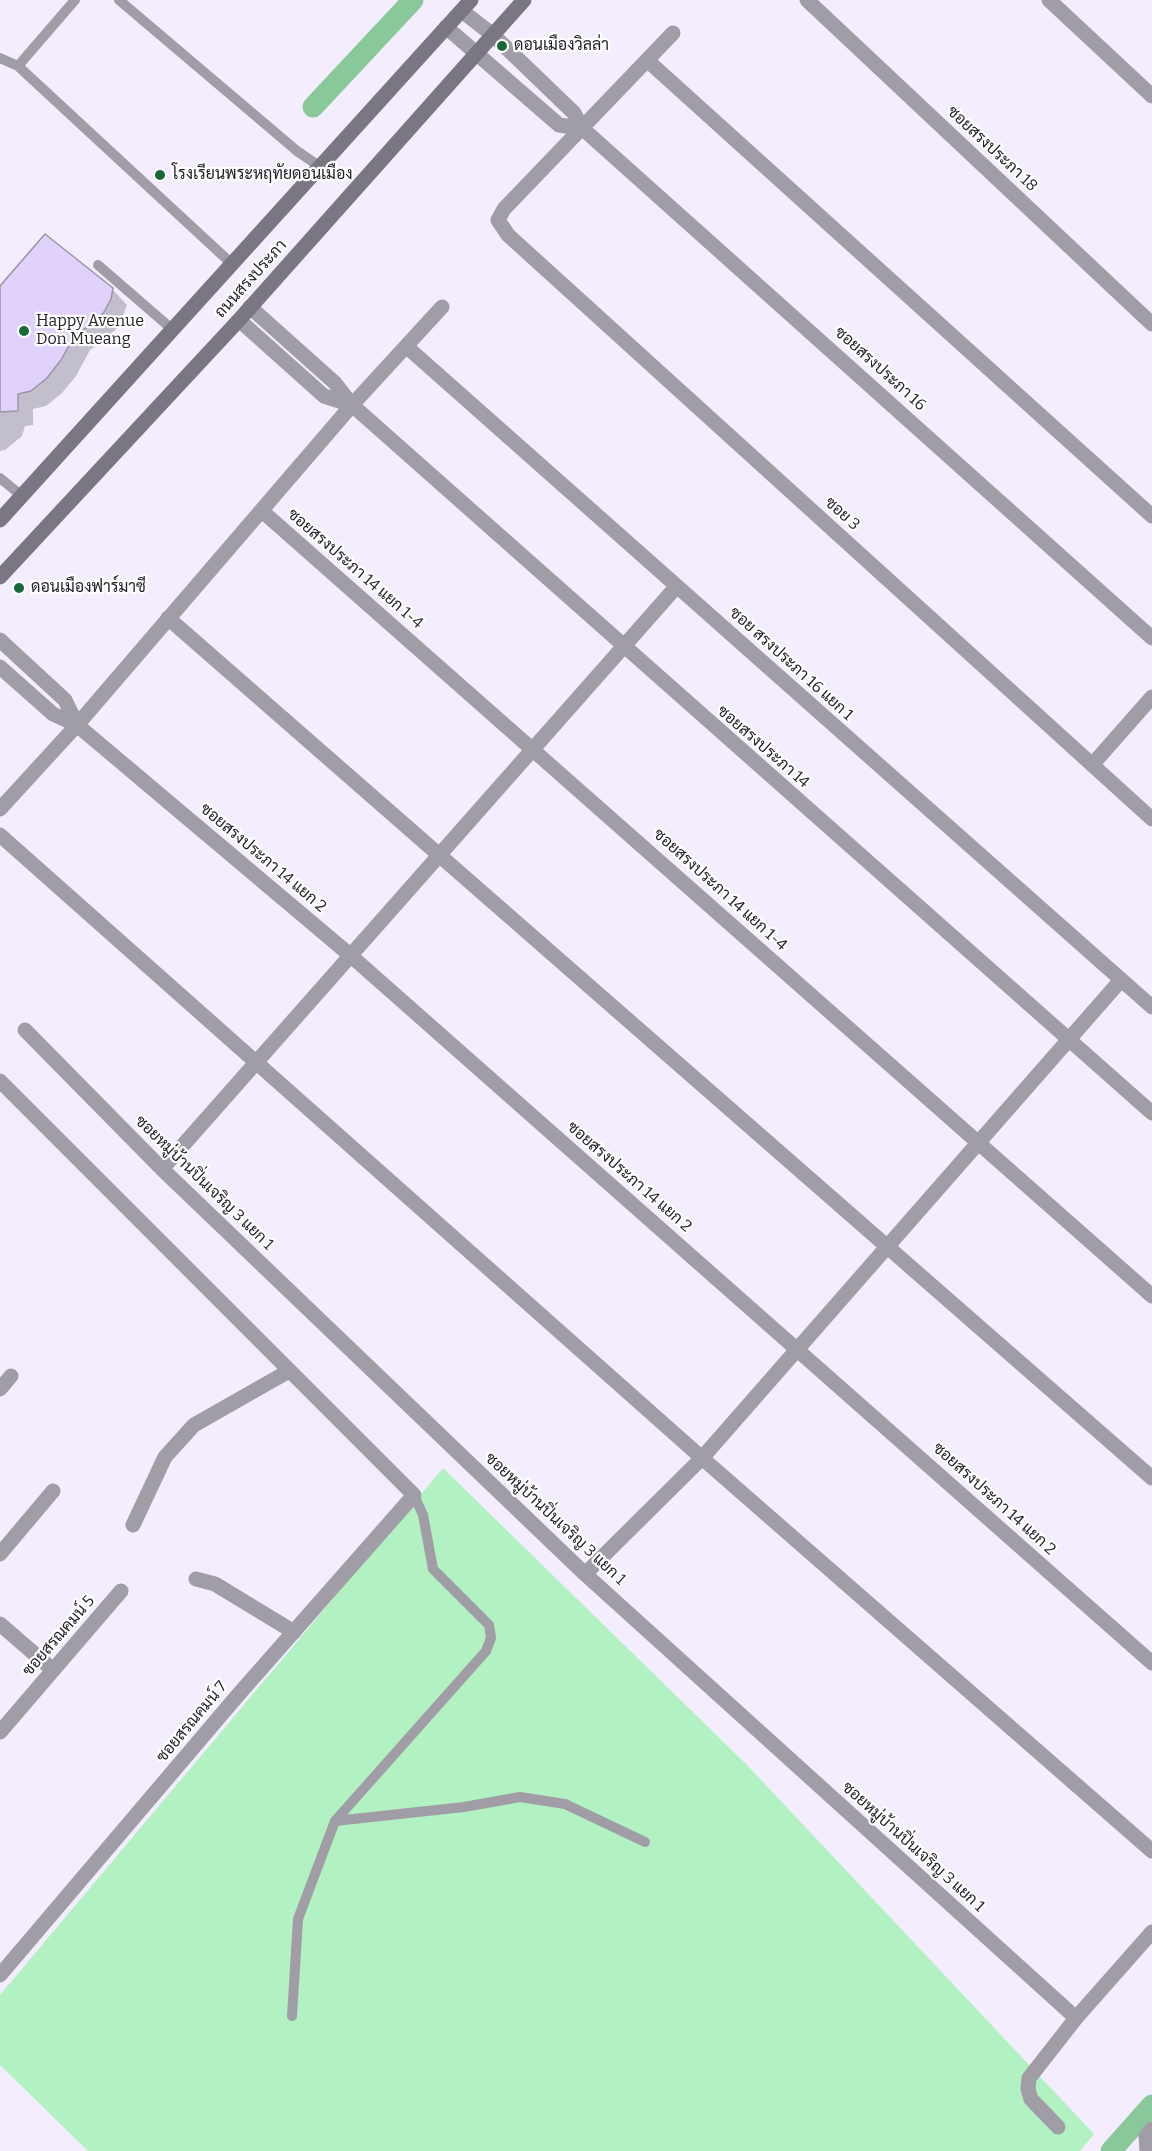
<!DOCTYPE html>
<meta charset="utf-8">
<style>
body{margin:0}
canvas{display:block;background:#f3edfe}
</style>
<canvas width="1152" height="2151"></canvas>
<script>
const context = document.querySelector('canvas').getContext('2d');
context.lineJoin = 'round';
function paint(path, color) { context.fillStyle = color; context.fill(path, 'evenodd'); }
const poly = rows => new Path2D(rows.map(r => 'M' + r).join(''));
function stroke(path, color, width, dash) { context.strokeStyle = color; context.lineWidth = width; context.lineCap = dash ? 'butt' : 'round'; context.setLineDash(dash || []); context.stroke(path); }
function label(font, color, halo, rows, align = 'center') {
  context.font = font + ' Bitter,Sarabun,serif'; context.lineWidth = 4.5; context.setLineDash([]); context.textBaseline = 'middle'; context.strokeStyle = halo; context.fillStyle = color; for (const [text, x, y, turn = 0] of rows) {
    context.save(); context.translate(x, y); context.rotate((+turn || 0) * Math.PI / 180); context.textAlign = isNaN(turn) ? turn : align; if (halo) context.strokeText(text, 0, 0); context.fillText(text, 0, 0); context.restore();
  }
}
const green = poly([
 [443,1468,746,1764,1094,2134,1080,2151,88,2151,0,2065,0,1995]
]);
const shadow = poly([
 [0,289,112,289,127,305,119,327,90,350,76,376,62,393,46,406,33,409,33,425,25,426,22,436,5,450,0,451]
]);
const canal = poly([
 [313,107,413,0],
 [1111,2151,1152,2105]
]);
const building = poly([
 [45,234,113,288,111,299,104,312,92,324,75,335,61,360,47,378,31,391,18,394,18,411,0,412,0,286,45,234]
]);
const service = poly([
 [75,0,18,66,233,265],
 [119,0,297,151,319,166],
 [0,58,18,66],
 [98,265,173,330],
 [0,478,22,496],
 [335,1821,464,1807,520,1797,565,1804,645,1842],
 [292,2016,298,1919,335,1821,486,1651,491,1638,489,1625,433,1569,423,1515,414,1495]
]);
const minor = poly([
 [807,0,1152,324],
 [1049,0,1152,96],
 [462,11,493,35,574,113,582,128,1152,638],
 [446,27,559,125,582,128],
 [673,33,504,209,498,220,508,235,1152,819],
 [648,61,1152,516],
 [250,307,335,383,352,405,1152,1113],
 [239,320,324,396,352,405],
 [407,347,1152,1007],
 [262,511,1152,1296],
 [168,618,1152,1478],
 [0,640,65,700,77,725],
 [0,667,53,714,77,725,350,955,1152,1663],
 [1092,765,1152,697],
 [0,809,77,725,352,405,442,307],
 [0,835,702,1458,1152,1851],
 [25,1030,162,1169,585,1574,1076,2018],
 [0,1081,414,1495,238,1695,0,1975],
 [162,1169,677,586],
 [0,1389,11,1376],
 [133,1525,165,1457,194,1425,289,1371],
 [0,1554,53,1491],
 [585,1574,702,1458,1121,980],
 [196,1579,215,1584,294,1632],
 [0,1624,53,1670],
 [0,1732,121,1591],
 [1058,2127,1031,2099,1028,2089,1029,2078,1076,2018,1152,1932],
 [1147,2151,1146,2136,1152,2129]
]);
const secondary = poly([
 [0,520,471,0],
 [0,577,239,320,524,0]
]);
const markers = [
 [502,46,6,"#186737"],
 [160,175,6,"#186737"],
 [24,331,6,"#186737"],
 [19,588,6,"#186737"]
];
const poiNames = [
 ["ดอนเมืองวิลล่า",514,46],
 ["โรงเรียนพระหฤทัยดอนเมือง",172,175],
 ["Happy Avenue",36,322],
 ["Don Mueang",36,340],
 ["ดอนเมืองฟาร์มาซี",31,588]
];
const streetNames = [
 ["ซอยสรงประภา 18",992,149,43],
 ["ถนนสรงประภา",251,279,-48],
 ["ซอยสรงประภา 16",880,369,42],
 ["ซอย 3",842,514,42],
 ["ซอยสรงประภา 14 แยก 1-4",355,569,41],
 ["ซอย สรงประภา 16 แยก 1",791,664,42],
 ["ซอยสรงประภา 14",763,747,41],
 ["ซอยสรงประภา 14 แยก 2",263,858,40],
 ["ซอยสรงประภา 14 แยก 1-4",720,890,42],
 ["ซอยสรงประภา 14 แยก 2",629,1177,41],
 ["ซอยหมู่บ้านปิ่นเจริญ 3 แยก 1",204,1183,44],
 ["ซอยสรงประภา 14 แยก 2",994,1499,42],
 ["ซอยหมู่บ้านปิ่นเจริญ 3 แยก 1",555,1519,43],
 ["ซอยสรณคมน์ 5",59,1636,-49],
 ["ซอยสรณคมน์ 7",192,1722,-50],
 ["ซอยหมู่บ้านปิ่นเจริญ 3 แยก 1",913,1847,42]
];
paint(green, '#b2f1c2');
paint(shadow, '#0003');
stroke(canal, '#88c899', 21);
paint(building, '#e1d2fb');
stroke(building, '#9b94a7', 1.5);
stroke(service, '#a09da6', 10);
stroke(minor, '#a09da6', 15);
stroke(secondary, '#7a7682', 15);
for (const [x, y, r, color] of markers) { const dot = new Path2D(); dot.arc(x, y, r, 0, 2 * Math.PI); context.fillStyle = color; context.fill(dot); stroke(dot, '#fefefe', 2); }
label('16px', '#25222a', '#fefefe', poiNames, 'left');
label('16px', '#25222a', '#fefefe', streetNames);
</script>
